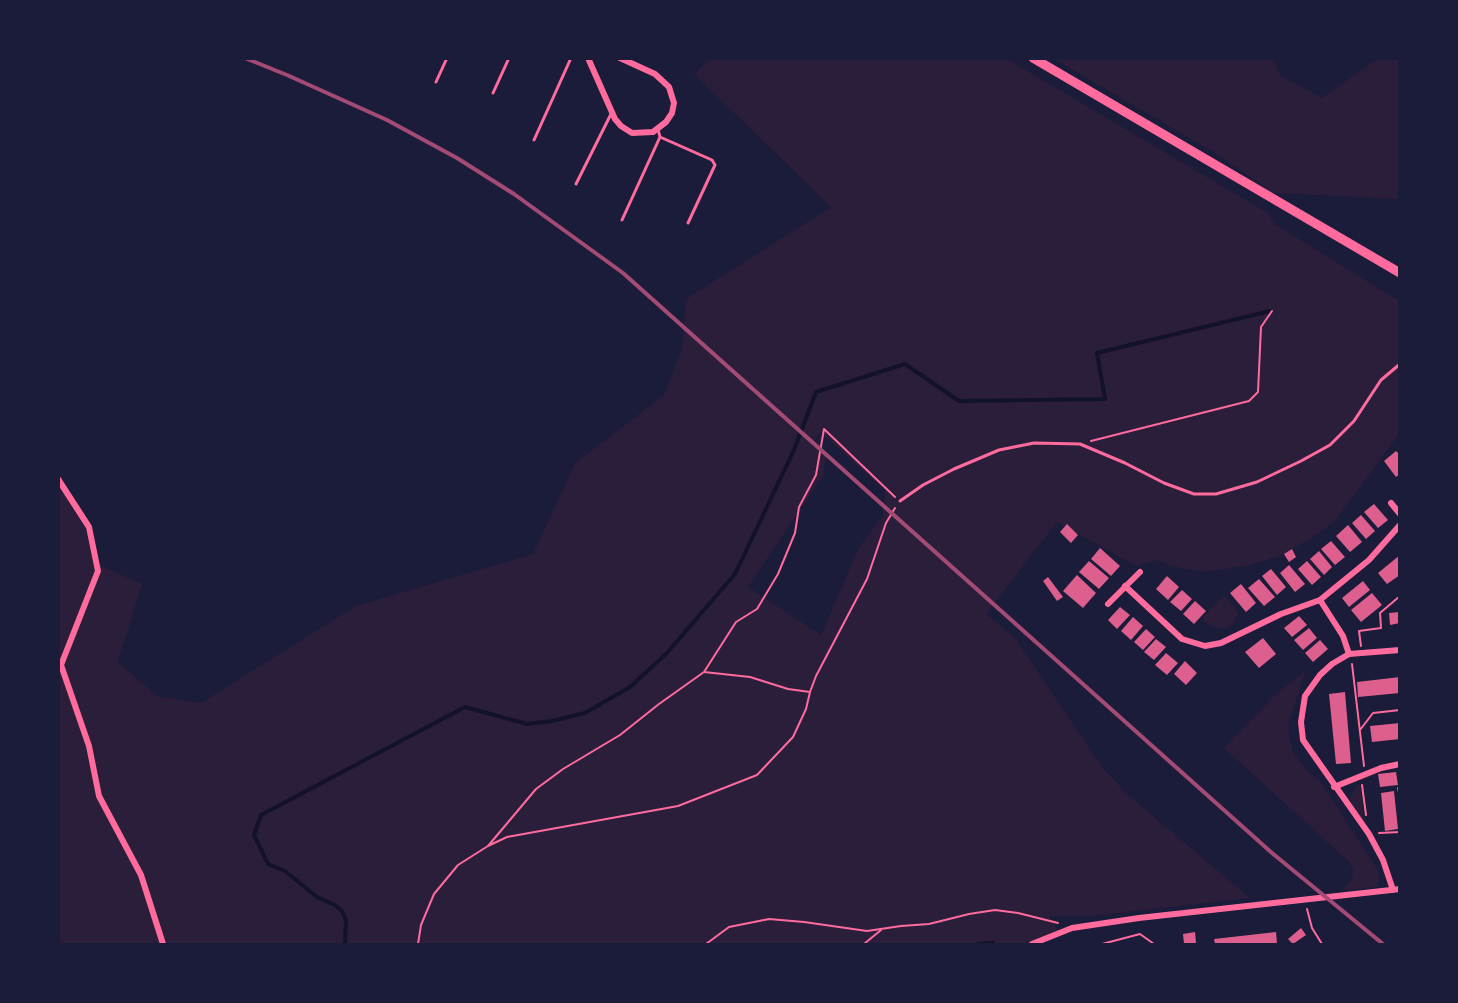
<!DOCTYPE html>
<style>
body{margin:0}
#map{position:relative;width:1458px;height:1003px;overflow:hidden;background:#1b1b3a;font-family:"Varela Round",sans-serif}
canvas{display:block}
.frame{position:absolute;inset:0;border:60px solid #1b1b3a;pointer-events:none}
</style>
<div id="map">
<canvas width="1458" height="1003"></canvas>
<div class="frame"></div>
</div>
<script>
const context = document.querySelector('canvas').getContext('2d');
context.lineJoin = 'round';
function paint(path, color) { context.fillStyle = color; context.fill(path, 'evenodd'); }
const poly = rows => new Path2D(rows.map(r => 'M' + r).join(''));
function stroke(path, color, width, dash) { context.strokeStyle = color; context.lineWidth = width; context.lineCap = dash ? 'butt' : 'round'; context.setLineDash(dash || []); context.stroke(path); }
const green = poly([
 [711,59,1007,59,1268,213,1275,224,1399,301,1399,434,1335,521,1315,536,1280,556,1246,566,1206,572,1170,566,1158,560,1136,566,1057,522,986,614,1015,638,1103,768,1127,794,1250,898,1092,916,1050,916,1059,933,1032,944,59,944,58,479,89,527,97,564,142,584,118,662,157,696,201,703,356,606,533,554,575,463,664,395,682,349,686,299,831,207,694,74],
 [820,432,885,490,883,515,858,549,821,635,748,587,823,476,826,457,812,445],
 [1054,59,1274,59,1280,75,1322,98,1377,59,1399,59,1399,199,1273,193,1215,153],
 [1224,595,1237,611,1237,616,1233,623,1226,629,1216,628,1205,622,1203,617],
 [1306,670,1289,722,1289,736,1293,753,1311,775,1320,781,1378,870,1379,878,1377,887,1342,891,1352,878,1353,870,1349,862,1224,748,1273,697],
 [1360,784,1365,825,1352,807,1350,798,1356,786]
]);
const stream = poly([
 [345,944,346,920,342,911,335,905,317,897,285,871,268,864,254,835,261,815,465,707,527,724,552,721,585,713,630,687,666,654,735,574,794,450,816,392,905,364,959,401,1105,399,1097,353,1270,311],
 [978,944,993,943]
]);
const building = poly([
 [1396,451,1400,455,1400,474,1396,477,1384,461],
 [1374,504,1388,520,1378,528,1364,512],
 [1361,515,1375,531,1366,539,1352,523],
 [1067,524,1078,535,1071,543,1060,532],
 [1348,525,1362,542,1350,552,1336,536],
 [1331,541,1345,557,1335,565,1321,549],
 [1100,548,1120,566,1111,576,1091,559],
 [1292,549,1296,557,1289,562,1284,554],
 [1319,551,1332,567,1324,575,1310,559],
 [1400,555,1400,575,1387,584,1378,573],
 [1089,561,1109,578,1099,589,1079,572],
 [1307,561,1321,577,1312,585,1298,569],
 [1289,565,1305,584,1295,592,1280,573],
 [1271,569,1286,587,1277,595,1262,576],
 [1077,575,1096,593,1083,608,1063,591],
 [1167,576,1179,587,1168,600,1156,589],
 [1048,577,1063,597,1057,601,1043,581],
 [1259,579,1275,597,1264,606,1248,588],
 [1363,581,1370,590,1349,607,1342,598],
 [1241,584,1256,603,1246,612,1230,593],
 [1182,590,1192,599,1181,611,1170,602],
 [1372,593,1382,605,1361,622,1351,610],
 [1195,601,1206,611,1194,624,1183,614],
 [1120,607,1130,615,1117,629,1108,620],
 [1400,612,1400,623,1390,625,1389,613],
 [1299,616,1307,625,1292,637,1284,628],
 [1133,617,1143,626,1131,640,1121,631],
 [1309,628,1317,638,1303,650,1294,640],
 [1146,629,1155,637,1143,650,1134,642],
 [1263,638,1276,654,1259,668,1245,652],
 [1156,639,1166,647,1154,660,1144,652],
 [1320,640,1328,649,1313,662,1305,653],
 [1166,653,1178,663,1167,675,1155,665],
 [1185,661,1197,673,1186,685,1174,674],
 [1400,677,1400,693,1358,697,1357,682],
 [1345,692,1351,763,1336,764,1329,694],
 [1400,723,1400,739,1372,742,1370,726],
 [1396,772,1398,785,1380,787,1378,774],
 [1394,791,1398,829,1385,831,1381,793],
 [1301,928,1306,935,1293,944,1288,939],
 [1195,932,1196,943,1184,944,1183,934],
 [1276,932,1277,944,1215,944,1214,939]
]);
const path = poly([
 [1091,441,1249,401,1258,392,1261,327,1272,311],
 [1361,646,1359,631,1381,628,1380,613,1400,596],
 [1352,664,1364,766],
 [704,672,750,677,788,689,810,692],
 [1360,730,1373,713,1400,710],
 [1362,785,1366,815],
 [1398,788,1400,796],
 [1379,833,1400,832],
 [488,846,536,789,563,769,620,735,659,704,704,672,736,622,757,609,778,574,795,533,799,507,816,475,824,429,895,497],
 [1307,909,1312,928,1322,944],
 [418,944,421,925,434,894,458,865,488,846,507,837,678,806,757,775,793,737,806,709,810,692,816,676,867,579,886,523,895,508],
 [706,944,729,927,769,919,804,922,867,931,901,926,929,924,969,914,995,910,1018,913,1058,923],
 [864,944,881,930],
 [1102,944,1140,934,1154,944]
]);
const service = poly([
 [436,82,447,58],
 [493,93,509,58],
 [660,137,712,160,715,165,688,223],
 [534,140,571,58],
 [576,184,611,114],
 [622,220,660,137,658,129],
 [900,501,923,485,954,469,999,450,1034,443,1080,444,1125,463,1164,483,1194,494,1216,494,1257,482,1301,461,1330,445,1354,421,1381,380,1400,364]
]);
const minor = poly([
 [588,58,615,119,621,126,632,133,653,132,666,122,672,113,674,103,669,87,655,74,620,58],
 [58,479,89,527,98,571,61,665,89,746,99,796,141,875,163,944],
 [1391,503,1400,514],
 [1125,586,1182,639,1205,646,1221,643,1281,614,1320,600,1369,560,1400,525],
 [1320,600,1343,636,1349,654],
 [1108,604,1140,572],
 [1334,787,1381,768,1400,764],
 [1393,890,1383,860,1369,834,1303,740,1301,722,1305,696,1320,675,1332,664,1349,654,1400,650],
 [1032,944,1072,928,1139,918,1400,889]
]);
const primary = poly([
 [1033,58,1400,273]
]);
const rail = poly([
 [245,58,287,75,387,120,457,158,514,194,623,273,1272,853,1383,944]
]);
paint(green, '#2a1e3b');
stroke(stream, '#12122b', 4);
paint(building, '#dd5f8e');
stroke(path, '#ff6b9d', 2);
stroke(service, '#ff6b9d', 3);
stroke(minor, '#ff6b9d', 6);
stroke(primary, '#ff6b9d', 9);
stroke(rail, '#a44b75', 4);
</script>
